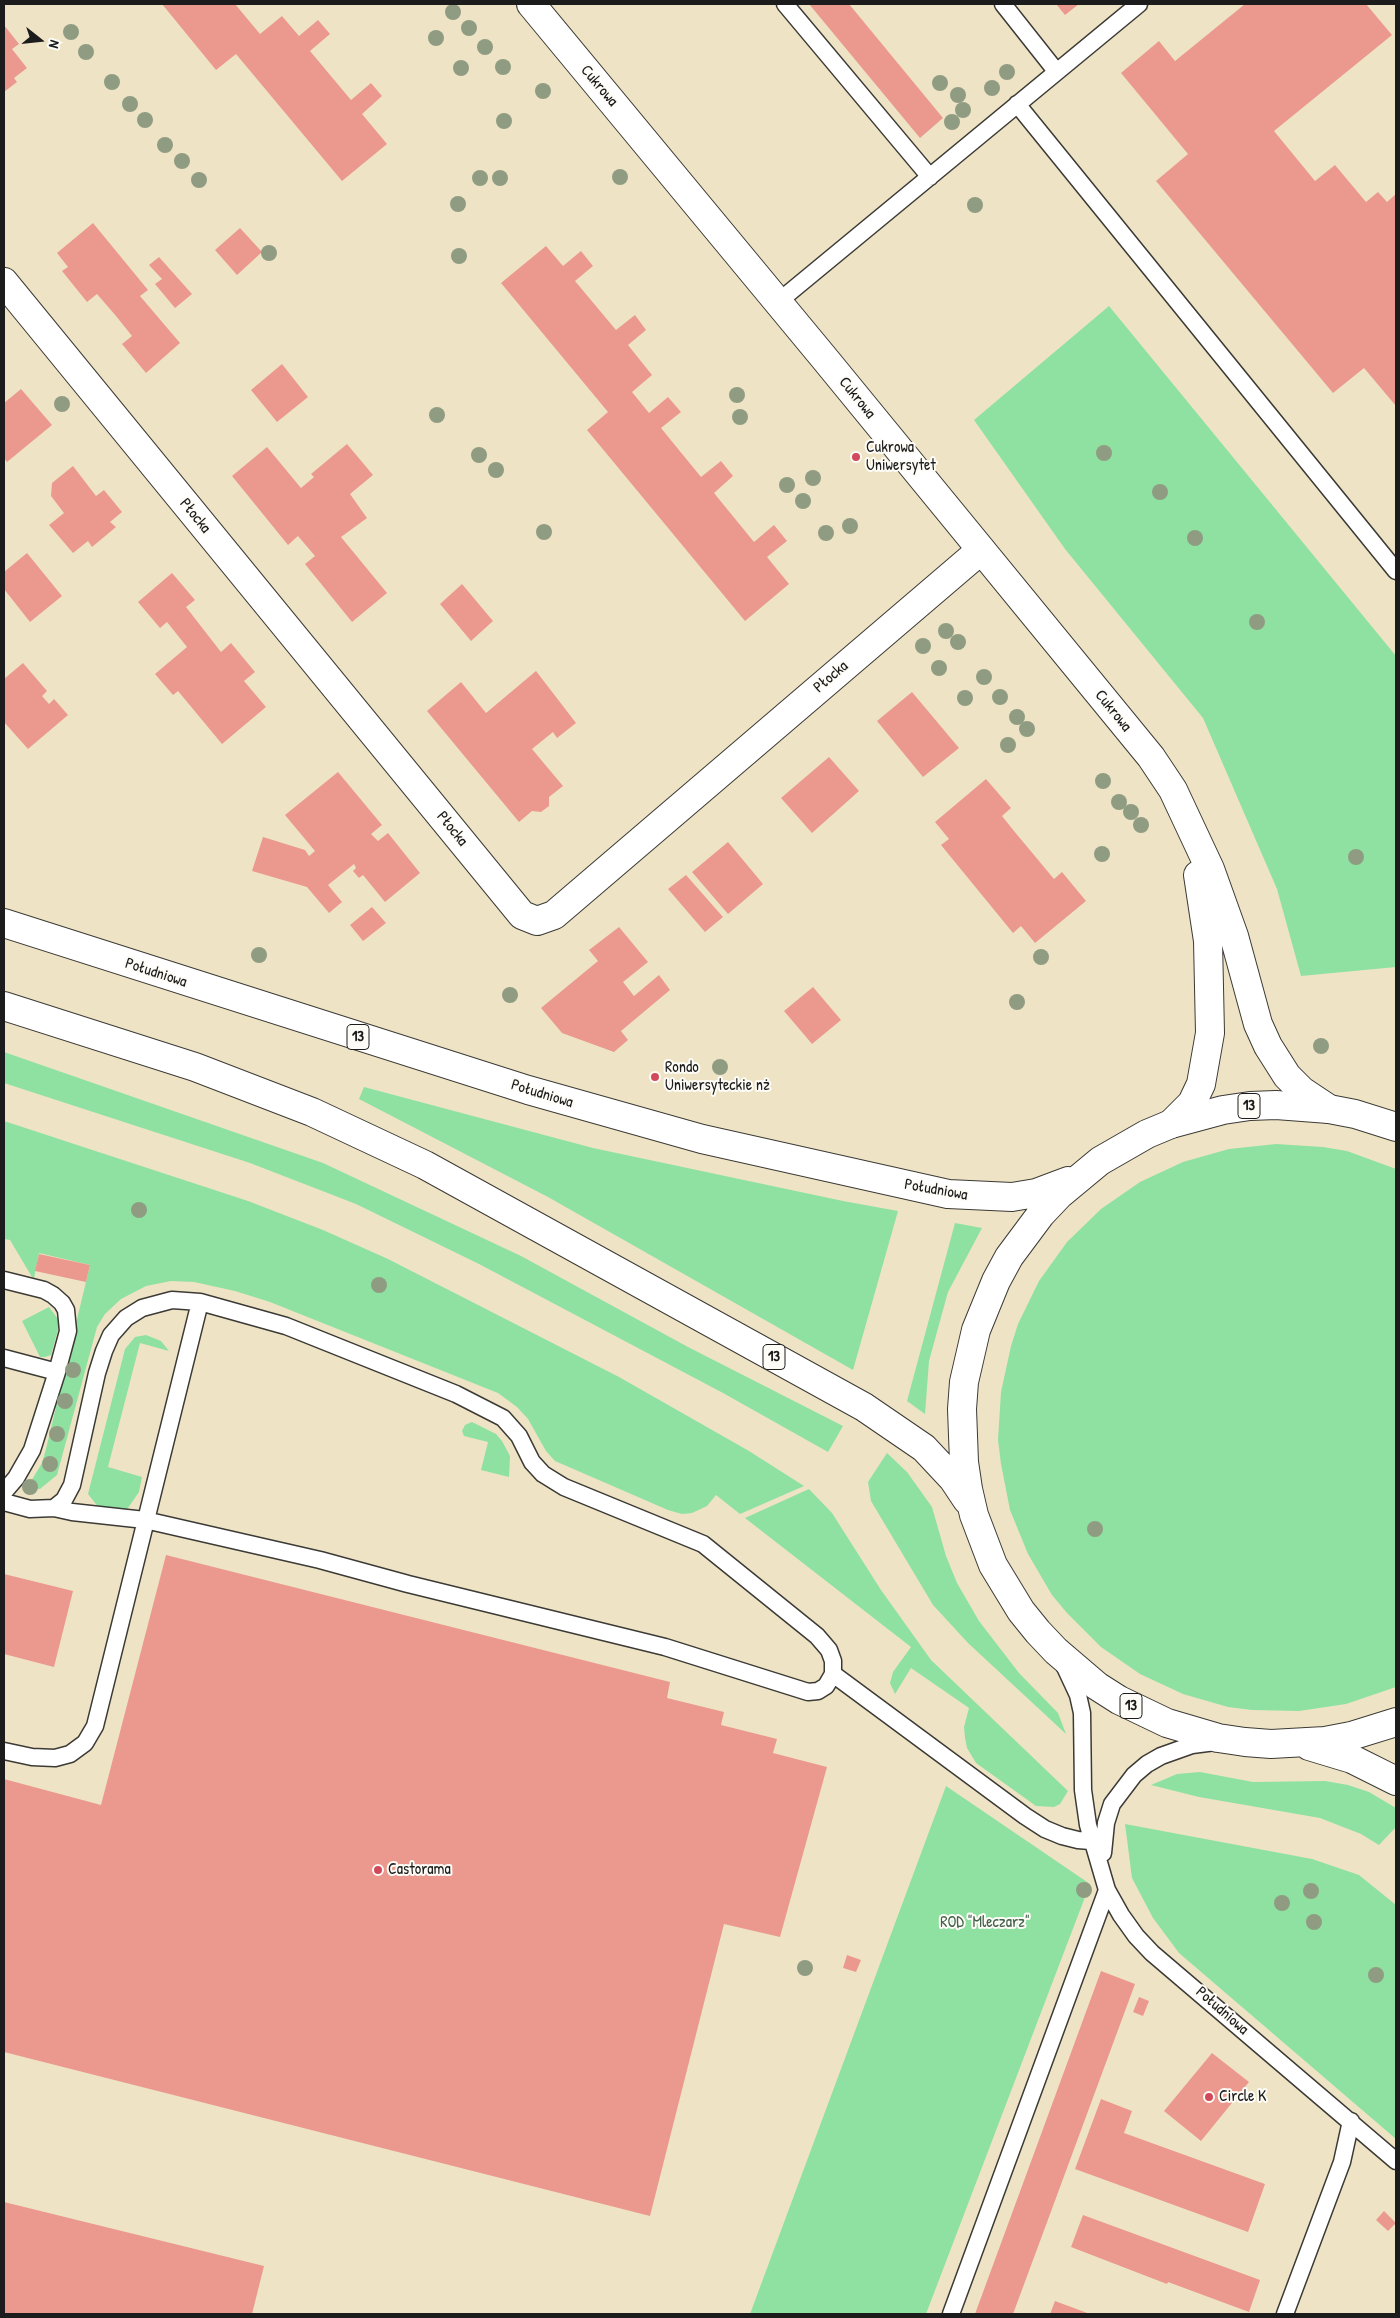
<!DOCTYPE html>
<meta charset="utf-8">
<style>
body{margin:0}
#map{position:relative;width:1400px;height:2318px;overflow:hidden;background:#eee4c5;font-family:"Patrick Hand",sans-serif}
canvas{display:block}
.frame{position:absolute;inset:0;border:5px solid #1c1c1c;pointer-events:none}
.north{position:absolute;left:15px;top:15px;width:50px;height:50px;-webkit-text-stroke:4px #fdfcf7;paint-order:stroke;rotate:106deg;font-size:14px;font-weight:700;line-height:20px;text-align:center;color:#1c1c1c}
.north::after{content:'';display:block;margin:auto;width:18px;height:22px;background:#1c1c1c;clip-path:polygon(50% 0,100% 100%,50% 72%,0 100%)}
</style>
<div id="map">
<canvas width="1400" height="2318"></canvas>
<div class="frame"></div>
<div class="north">N</div>
</div>
<script>
const context = document.querySelector('canvas').getContext('2d');
context.lineJoin = 'round';
function paint(path, color) { context.fillStyle = color; context.fill(path, 'evenodd'); }
const poly = rows => new Path2D(rows.map(r => 'M' + r).join(''));
function stroke(path, color, width, dash) { context.strokeStyle = color; context.lineWidth = width; context.lineCap = dash ? 'butt' : 'round'; context.setLineDash(dash || []); context.stroke(path); }
function label(font, color, halo, rows, align = 'center') {
  context.font = font + ' "Patrick Hand",sans-serif'; context.lineWidth = 4; context.setLineDash([]); context.textBaseline = 'middle'; context.strokeStyle = halo; context.fillStyle = color; for (const [text, x, y, turn = 0] of rows) {
    context.save(); context.translate(x, y); context.rotate((+turn || 0) * Math.PI / 180); context.textAlign = isNaN(turn) ? turn : align; if (halo) context.strokeText(text, 0, 0); context.fillText(text, 0, 0); context.restore();
  }
}
const green = poly([
 [1109,306,1396,656,1396,967,1301,976,1277,889,1203,718,1065,549,974,420],
 [4,1052,323,1163,521,1256,688,1347,843,1426,828,1452,723,1393,479,1264,356,1204,250,1163,4,1083],
 [364,1087,593,1148,843,1201,898,1211,853,1370,548,1197,359,1099],
 [4,1121,248,1201,323,1230,388,1259,619,1377,749,1451,804,1486,740,1514,716,1495,707,1506,692,1513,682,1514,668,1510,555,1461,546,1451,528,1419,517,1407,498,1393,270,1302,235,1291,194,1282,171,1281,146,1286,121,1299,105,1314,97,1327,57,1475,40,1489,27,1488,42,1463,46,1449,90,1265,39,1253,34,1278,32,1277,10,1240,4,1239],
 [1276,1144,1323,1147,1347,1151,1396,1169,1396,1687,1346,1704,1299,1711,1252,1710,1228,1707,1183,1694,1140,1674,1101,1647,1067,1613,1052,1595,1028,1554,1010,1510,1001,1464,998,1440,1001,1392,1011,1346,1018,1324,1039,1281,1067,1242,1101,1209,1140,1182,1183,1162,1229,1149],
 [955,1223,982,1228,948,1292,929,1361,925,1414,907,1401],
 [49,1307,58,1319,59,1326,51,1355,45,1357,40,1357,22,1321],
 [146,1335,161,1341,169,1351,140,1343,108,1467,142,1477,139,1492,128,1508,121,1511,99,1508,88,1494,125,1349,135,1337],
 [472,1422,496,1434,502,1441,510,1456,509,1477,481,1470,488,1442,464,1436,462,1431,465,1425],
 [887,1453,907,1472,932,1507,946,1556,957,1583,979,1621,1019,1673,1058,1713,1066,1734,968,1643,933,1605,871,1501,868,1482],
 [809,1489,832,1513,881,1590,931,1660,1068,1791,1060,1804,1054,1807,1036,1806,976,1763,967,1748,965,1738,964,1727,969,1708,911,1668,895,1694,890,1683,893,1672,911,1647,745,1518],
 [1200,1772,1253,1782,1325,1781,1348,1785,1369,1792,1396,1808,1396,1827,1379,1845,1361,1834,1320,1818,1199,1797,1151,1785,1177,1774],
 [946,1786,1090,1884,926,2314,750,2314],
 [1125,1824,1312,1859,1359,1875,1396,1905,1396,2139,1179,1953,1153,1918,1132,1878]
]);
const building = poly([
 [162,4,235,4,260,34,282,16,299,36,318,20,330,34,310,51,351,100,371,83,382,96,362,114,387,144,342,181,236,54,216,70],
 [809,4,849,4,943,118,920,138],
 [1056,4,1079,4,1065,15],
 [1245,4,1366,4,1392,35,1274,131,1315,181,1335,165,1366,202,1378,192,1387,202,1396,194,1396,406,1364,368,1333,393,1156,181,1188,154,1121,73,1159,41,1175,61],
 [4,25,19,44,12,49,27,68,14,78,17,82,4,92],
 [93,223,148,290,140,296,180,343,146,373,122,344,132,336,116,316,97,294,87,302,62,271,68,267,57,253],
 [240,228,262,252,237,275,215,250],
 [546,246,563,266,581,251,593,266,575,281,616,330,635,315,646,330,628,345,652,375,632,392,649,413,668,397,681,412,661,428,701,477,721,461,733,476,714,493,754,542,774,525,787,541,767,557,789,584,745,621,587,430,608,412,501,283],
 [159,257,192,294,175,308,155,284,162,279,149,265],
 [282,364,308,397,277,422,251,390],
 [21,389,52,425,7,462,4,458,4,403],
 [347,444,373,475,350,494,367,518,341,537,387,593,352,622,305,564,315,556,298,536,288,545,232,476,267,447,301,488,314,477,311,474],
 [73,466,96,496,104,490,122,512,110,522,116,527,92,547,88,541,73,553,49,525,64,513,51,496,52,483],
 [27,553,62,596,30,622,4,589,4,572],
 [172,573,195,600,186,607,221,652,231,643,255,672,244,681,266,707,222,744,178,691,173,695,155,674,187,647,167,622,160,628,138,602],
 [462,584,493,621,471,641,440,604],
 [23,663,47,691,42,696,49,704,54,699,68,715,28,749,4,722,4,679],
 [536,671,576,723,557,738,553,732,532,749,563,786,549,797,549,806,541,812,532,811,519,822,427,711,461,682,486,713],
 [912,692,959,748,923,777,877,721],
 [829,757,859,791,812,833,781,798],
 [338,772,382,825,371,834,378,841,388,833,420,873,385,902,363,875,359,878,353,871,356,868,354,864,328,885,342,902,329,913,307,887,252,871,263,837,305,850,309,856,315,851,285,815],
 [986,779,1011,808,1002,816,1014,831,1054,879,1062,872,1086,901,1035,943,1021,926,1013,933,941,845,949,839,935,822],
 [728,842,763,884,728,914,692,872],
 [686,875,723,917,705,932,668,889],
 [372,907,386,923,363,941,350,925],
 [619,927,648,962,623,982,634,996,659,975,670,990,621,1031,628,1040,614,1052,562,1033,541,1008,598,961,589,950],
 [813,987,841,1020,812,1044,784,1011],
 [39,1254,90,1265,86,1282,35,1271],
 [166,1555,670,1682,667,1698,724,1712,721,1725,777,1739,773,1753,827,1767,780,1937,724,1924,650,2216,4,2052,4,1779,101,1805],
 [4,1574,73,1591,54,1667,4,1654],
 [847,1955,861,1960,856,1972,843,1968],
 [1101,1971,1135,1984,1046,2225,1013,2314,975,2314],
 [1139,1997,1149,2001,1143,2016,1133,2012],
 [1212,2053,1249,2082,1201,2141,1164,2111],
 [1101,2099,1132,2111,1124,2133,1265,2184,1248,2232,1075,2169],
 [4,2202,264,2266,252,2314,4,2314],
 [1384,2211,1396,2223,1388,2231,1376,2220],
 [1083,2215,1260,2280,1249,2312,1168,2282,1167,2284,1071,2247],
 [1055,2301,1090,2314,1050,2314]
]);
const service = poly([
 [785,4,930,177],
 [1003,4,1056,71],
 [1017,104,1396,571],
 [778,302,1139,4],
 [4,1280,44,1290,53,1295,62,1303,66,1310,68,1331,57,1372,32,1450,16,1478,4,1492],
 [4,1358,57,1372],
 [4,1502,30,1509,54,1508,64,1500,72,1485,97,1373,104,1351,111,1335,126,1318,142,1308,172,1300,200,1302,286,1326,456,1394,503,1418,519,1436,532,1462,543,1474,564,1487,703,1544,817,1636,829,1650,833,1661,833,1674,826,1686,818,1691,808,1692,665,1647,408,1584,320,1560,145,1520,72,1512,54,1508],
 [1064,1665,1078,1695,1082,1713,1083,1790,1088,1825,1107,1890,1121,1915,1136,1936,1152,1953,1396,2161],
 [833,1674,1025,1816,1045,1829,1062,1836,1078,1840,1103,1842],
 [4,1751,32,1757,55,1758,70,1754,85,1743,95,1726,200,1302],
 [1103,1853,1106,1823,1112,1804,1134,1775,1147,1764,1161,1756,1192,1745,1215,1742],
 [951,2314,1107,1890],
 [1285,2314,1342,2162,1351,2121]
]);
const minor = poly([
 [4,282,522,915,537,921,554,915,981,550]
]);
const tertiary = poly([
 [531,4,825,359,1151,757,1173,790,1210,869,1234,936,1258,1024,1268,1046,1287,1076,1302,1091,1329,1109],
 [1171,1124,1192,1103,1201,1084,1210,1033,1208,941,1198,875]
]);
const primary = poly([
 [4,923,528,1090,702,1139,948,1194,1012,1197,1036,1193,1068,1181],
 [4,1006,195,1067,312,1112,425,1165,864,1407,924,1448,953,1479,967,1500],
 [1396,1127,1355,1114,1329,1109,1276,1105,1250,1106,1223,1110,1171,1124,1147,1134,1100,1161,1059,1195,1041,1214,1009,1257,996,1281,976,1330,964,1382,962,1409,964,1462,968,1489,974,1515,993,1565,1021,1611,1038,1632,1056,1651,1097,1686,1119,1700,1167,1723,1218,1738,1245,1742,1271,1744,1325,1741,1351,1736,1396,1722],
 [1309,1746,1352,1759,1396,1781]
]);
const trees = [
 [453,12],
 [469,28],
 [71,32],
 [436,38],
 [485,47],
 [86,52],
 [503,67],
 [461,68],
 [1007,72],
 [112,82],
 [940,83],
 [992,88],
 [543,91],
 [958,95],
 [130,104],
 [963,110],
 [145,120],
 [504,121],
 [952,122],
 [165,145],
 [182,161],
 [620,177],
 [480,178],
 [500,178],
 [199,180],
 [458,204],
 [975,205],
 [269,253],
 [459,256],
 [737,395],
 [62,404],
 [437,415],
 [740,417],
 [1104,453],
 [479,455],
 [496,470],
 [813,478],
 [787,485],
 [1160,492],
 [803,501],
 [850,526],
 [544,532],
 [826,533],
 [1195,538],
 [1257,622],
 [946,631],
 [958,642],
 [923,646],
 [939,668],
 [984,677],
 [1000,697],
 [965,698],
 [1017,717],
 [1027,729],
 [1008,745],
 [1103,781],
 [1119,802],
 [1131,812],
 [1141,825],
 [1102,854],
 [1356,857],
 [259,955],
 [1041,957],
 [510,995],
 [1017,1002],
 [1321,1046],
 [720,1067],
 [139,1210],
 [379,1285],
 [73,1370],
 [65,1401],
 [57,1434],
 [50,1464],
 [30,1487],
 [1095,1529],
 [1084,1890],
 [1311,1891],
 [1282,1903],
 [1314,1922],
 [805,1968],
 [1376,1975]
];
const markers = [
 [856,457,5,"#d1495b"],
 [655,1077,5,"#d1495b"],
 [378,1870,5,"#d1495b"],
 [1209,2097,5,"#d1495b"]
];
const shields = [
 [358,1037,22],
 [1249,1106,22],
 [774,1357,22],
 [1131,1706,22]
];
const shieldNames = [
 ["13",358,1037],
 ["13",1249,1106],
 ["13",774,1357],
 ["13",1131,1706]
];
const streetNames = [
 ["Cukrowa",599,86,50],
 ["Cukrowa",857,398,51],
 ["Płocka",195,516,51],
 ["Płocka",831,677,-41],
 ["Cukrowa",1113,711,51],
 ["Płocka",452,829,51],
 ["Południowa",156,973,18],
 ["Południowa",542,1094,17],
 ["Południowa",936,1190,10],
 ["Południowa",1222,2011,41]
];
const poiNames = [
 ["Cukrowa",866,448],
 ["Uniwersytet",866,466],
 ["Rondo",665,1068],
 ["Uniwersyteckie nż",665,1086],
 ["Castorama",388,1870],
 ["Circle K",1219,2097]
];
const parkNames = [
 ["ROD \"Mleczarz\"",985,1923]
];
paint(green, '#8ee1a1');
paint(building, '#eb998f');
stroke(service, '#3c3a35', 19);
stroke(minor, '#3c3a35', 30);
stroke(tertiary, '#3c3a35', 30);
stroke(primary, '#3c3a35', 30);
stroke(service, '#fff', 16);
stroke(minor, '#fff', 28);
stroke(tertiary, '#fff', 28);
stroke(primary, '#fff', 28);
context.fillStyle = '#909c82';
for (const [x, y] of trees) { context.beginPath(); context.arc(x, y, 8, 0, 2 * Math.PI); context.fill(); }
for (const [x, y, r, color] of markers) { const dot = new Path2D(); dot.arc(x, y, r, 0, 2 * Math.PI); context.fillStyle = color; context.fill(dot); stroke(dot, '#fdfcf7', 2); }
for (const [x, y, w] of shields) { const box = new Path2D(); box.roundRect(x - w / 2, y - 12.5, w, 25, 4); context.fillStyle = '#fdfcf7'; context.fill(box); stroke(box, '#1c1c1c', 1); }
label('bold 15px', '#1c1c1c', null, shieldNames);
label('16px', '#1c1c1c', '#fdfcf7', streetNames);
label('16px', '#1c1c1c', '#fdfcf7', poiNames, 'left');
label('16px', '#44614b', '#fdfcf7', parkNames);
</script>
